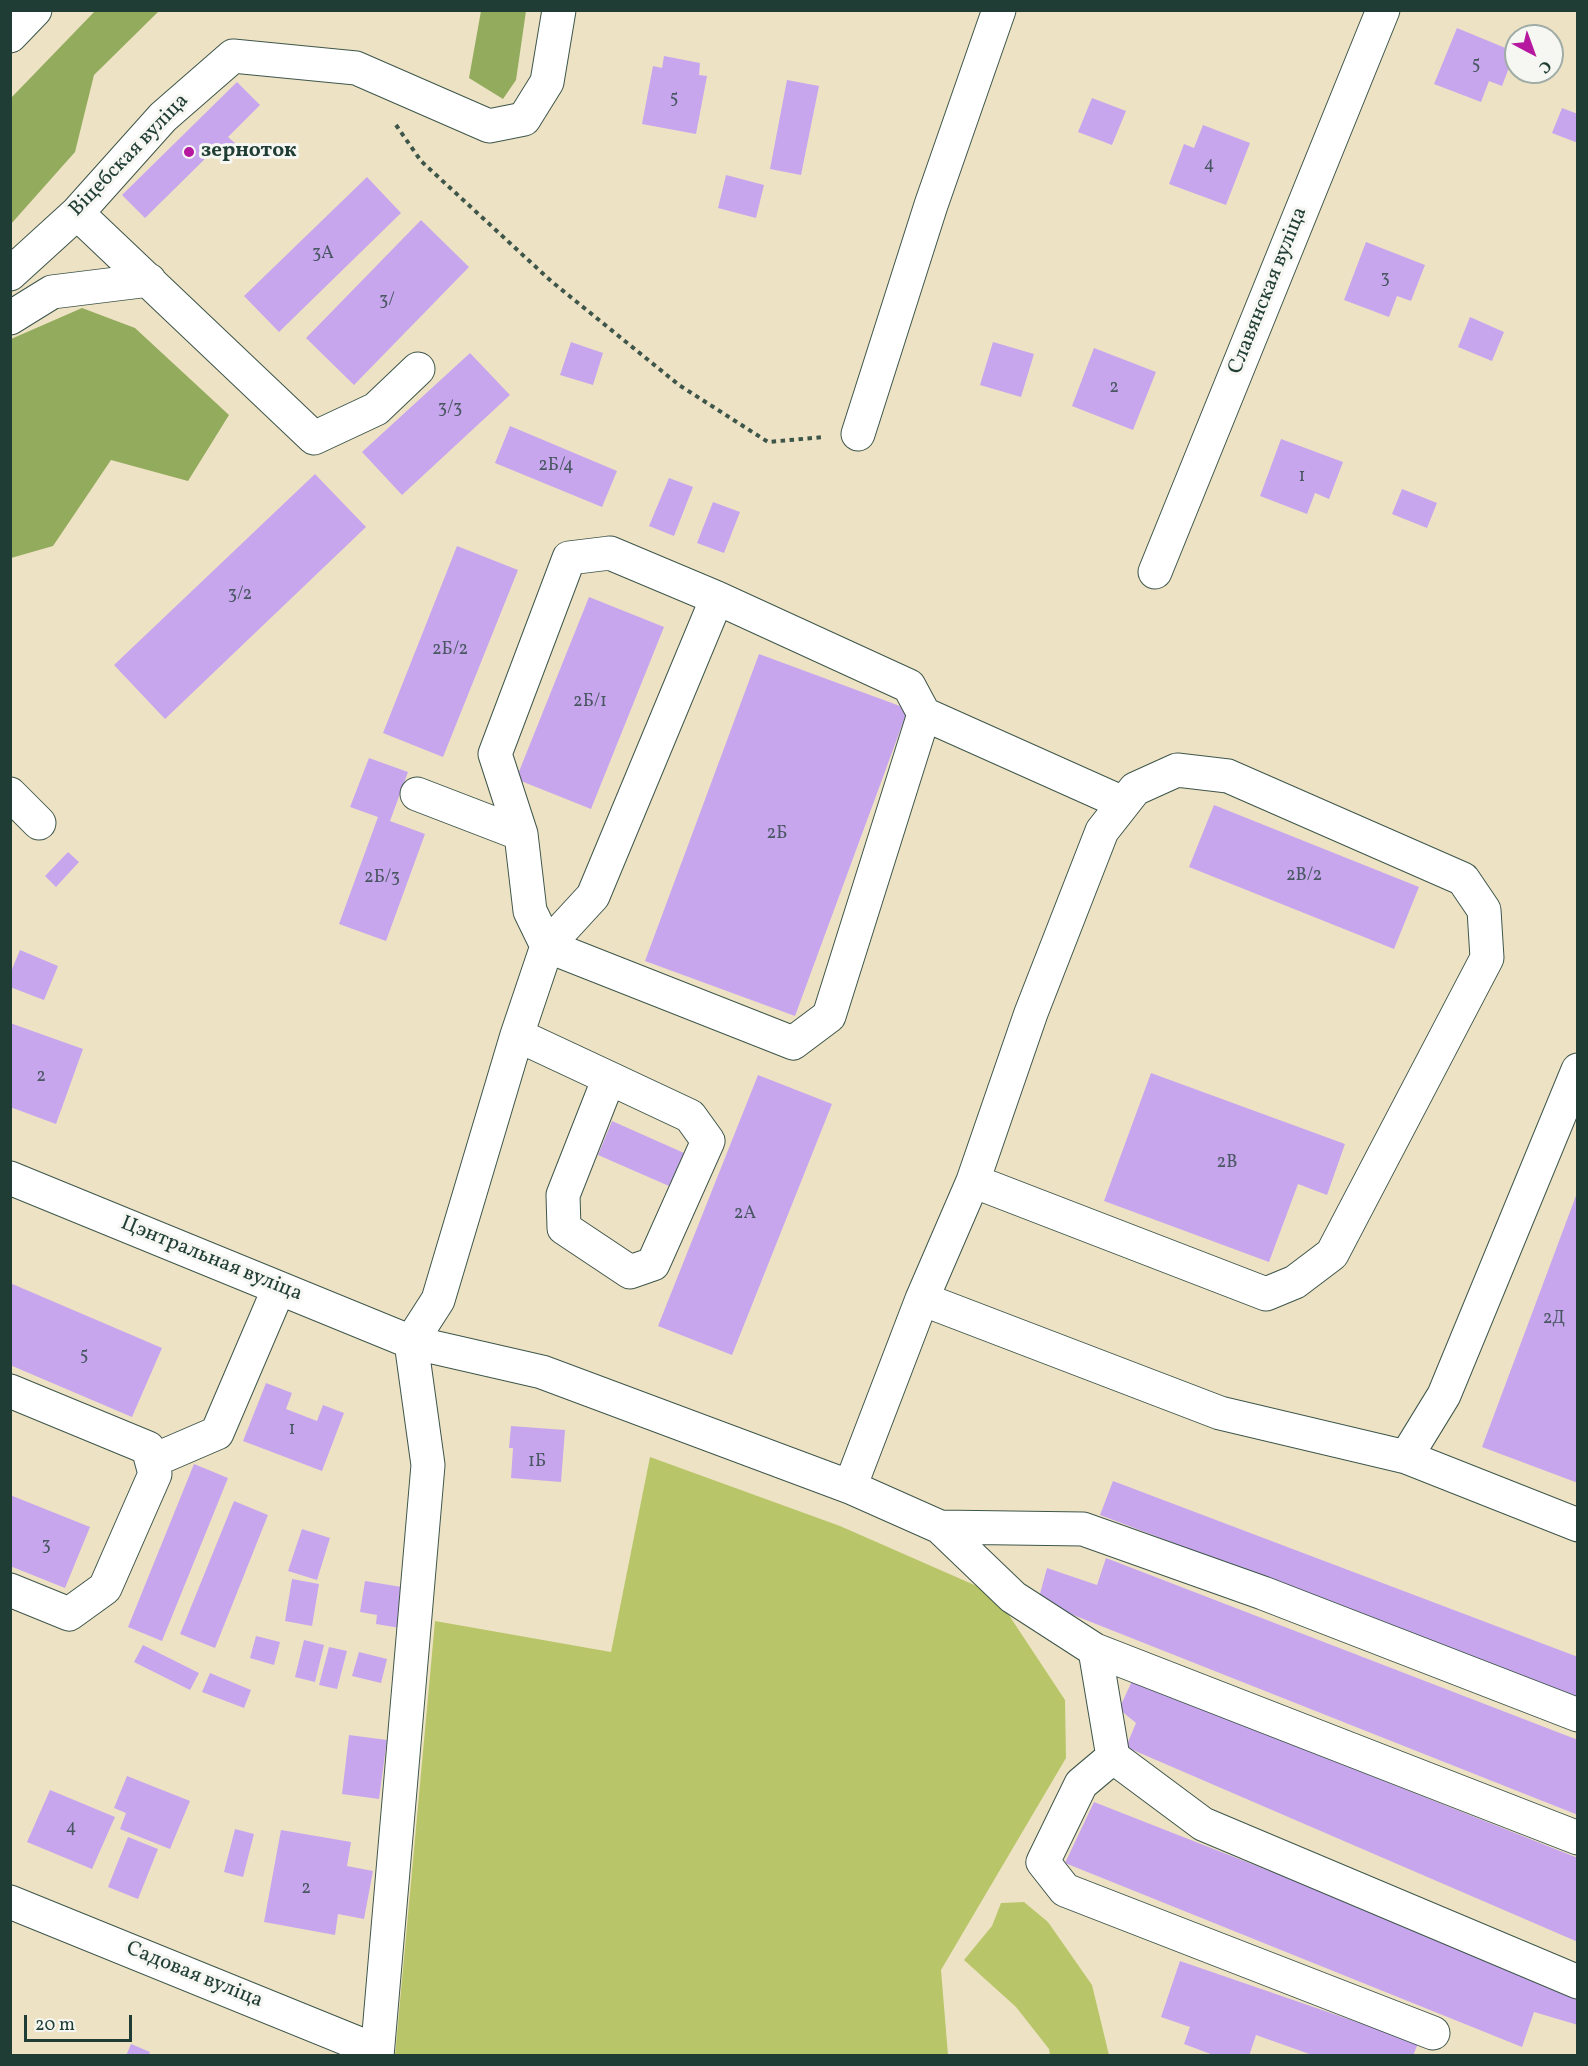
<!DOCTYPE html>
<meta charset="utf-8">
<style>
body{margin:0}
#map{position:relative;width:1588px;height:2066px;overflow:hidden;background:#eee2c4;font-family:Vollkorn,serif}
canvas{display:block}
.frame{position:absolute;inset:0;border:12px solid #1f3d34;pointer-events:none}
.north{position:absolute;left:1504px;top:24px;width:60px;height:60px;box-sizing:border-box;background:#f6f6f2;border:2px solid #a0aca6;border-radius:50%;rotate:139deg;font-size:16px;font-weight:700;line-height:24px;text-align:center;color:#1f3d34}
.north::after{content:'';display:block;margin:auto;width:21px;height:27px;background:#b5179e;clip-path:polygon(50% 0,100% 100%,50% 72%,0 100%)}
.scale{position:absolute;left:24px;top:2015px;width:108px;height:27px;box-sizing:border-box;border:3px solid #1f3d34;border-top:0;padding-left:8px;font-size:18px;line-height:21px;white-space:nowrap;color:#1f3d34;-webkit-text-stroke:4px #f6f6f2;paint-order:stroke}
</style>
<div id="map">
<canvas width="1588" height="2066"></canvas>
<div class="frame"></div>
<div class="north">С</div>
<div class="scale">20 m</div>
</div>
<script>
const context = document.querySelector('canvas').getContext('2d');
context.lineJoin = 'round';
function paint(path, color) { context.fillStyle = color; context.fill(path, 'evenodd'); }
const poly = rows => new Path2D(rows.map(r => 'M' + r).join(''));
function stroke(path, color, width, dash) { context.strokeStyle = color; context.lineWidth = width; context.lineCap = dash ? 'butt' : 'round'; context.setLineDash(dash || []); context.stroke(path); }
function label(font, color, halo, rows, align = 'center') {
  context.font = font + ' Vollkorn,serif'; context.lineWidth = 6; context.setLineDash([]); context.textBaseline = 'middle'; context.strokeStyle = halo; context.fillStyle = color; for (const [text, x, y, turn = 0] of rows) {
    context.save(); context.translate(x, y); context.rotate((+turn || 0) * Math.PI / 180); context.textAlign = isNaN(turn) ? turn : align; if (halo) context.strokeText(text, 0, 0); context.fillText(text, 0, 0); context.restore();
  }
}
const green = poly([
 [650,1457,840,1526,995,1594,1065,1700,1066,1758,941,1970,948,2055,395,2056,435,1621,611,1652],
 [1024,1902,1048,1922,1092,1985,1109,2055,1050,2055,1049,2049,1016,2007,964,1960,992,1926,1001,1903]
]);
const forest = poly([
 [95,11,159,11,94,75,75,152,11,224,11,98],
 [481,11,526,11,516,80,503,99,469,78],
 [82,308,135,328,229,415,188,481,111,460,53,546,11,558,11,339]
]);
const building = poly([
 [1457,28,1515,52,1502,86,1489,81,1481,102,1434,84],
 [664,56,700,63,699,75,707,76,696,134,642,124,653,66,662,68],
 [787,80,819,86,801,175,770,169],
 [237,82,260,105,228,137,236,144,224,156,216,148,145,218,122,195],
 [1092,98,1126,111,1112,145,1078,132],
 [1562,108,1578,114,1578,143,1552,133],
 [1203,125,1250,143,1226,205,1169,184,1184,144,1194,148],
 [726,175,764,185,756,218,718,208],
 [367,177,401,213,279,332,244,296],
 [421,220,469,267,354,385,306,338],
 [1366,242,1425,265,1411,301,1397,296,1389,317,1344,300],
 [1470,317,1504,332,1492,361,1458,347],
 [571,342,603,353,593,385,560,375],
 [993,342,1034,354,1021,397,980,385],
 [1094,348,1156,372,1133,430,1072,406],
 [470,353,510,395,402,495,362,452],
 [510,426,617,471,602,507,495,463],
 [1281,439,1343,462,1329,499,1315,493,1307,514,1260,496],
 [315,474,366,527,165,719,114,665],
 [669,478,693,487,674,536,649,526],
 [1402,489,1437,503,1427,528,1392,514],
 [713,502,740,512,724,553,697,543],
 [457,546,518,570,443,757,383,733],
 [589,597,664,627,591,809,516,779],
 [759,654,908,709,795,1016,645,961],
 [369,758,408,772,390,821,425,834,386,941,339,924,378,817,350,807],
 [1214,805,1419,887,1394,949,1189,867],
 [68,852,79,862,56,887,45,876],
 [20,950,58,966,44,1000,10,987,10,974],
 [10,1023,83,1049,56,1124,10,1107],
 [1151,1073,1345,1144,1327,1195,1298,1184,1269,1262,1104,1201],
 [758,1075,832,1104,732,1355,658,1326],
 [612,1121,684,1153,669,1186,598,1155],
 [1577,1193,1578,1193,1578,1483,1482,1447],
 [10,1283,162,1348,132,1417,10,1365],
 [266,1383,292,1393,286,1409,317,1421,323,1405,344,1413,322,1471,243,1441],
 [511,1426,565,1430,561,1482,511,1478,513,1448,509,1448],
 [194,1464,228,1478,162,1641,128,1627],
 [1113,1481,1578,1657,1578,1697,1100,1515],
 [10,1495,90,1527,65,1588,10,1566],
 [234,1501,268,1515,215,1648,180,1634],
 [302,1529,330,1538,317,1580,288,1571],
 [1106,1558,1578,1740,1578,1815,1038,1601,1047,1568,1097,1585],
 [292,1579,319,1584,312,1626,285,1621],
 [365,1581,408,1588,400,1628,376,1624,377,1615,360,1612],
 [256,1636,280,1642,274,1665,250,1658],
 [304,1640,324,1645,315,1682,295,1677],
 [143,1645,199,1673,190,1690,134,1662],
 [329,1647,347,1651,337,1689,319,1685],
 [359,1652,387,1659,381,1683,352,1676],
 [210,1673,251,1690,244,1708,202,1692],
 [1132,1681,1578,1858,1578,1942,1126,1747,1136,1723,1119,1709],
 [349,1735,387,1740,379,1799,342,1794],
 [127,1776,190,1801,170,1849,120,1829,126,1813,114,1808],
 [50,1790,115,1817,92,1869,27,1842],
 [1094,1802,1578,1992,1578,2025,1534,2012,1522,2047,1065,1863],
 [235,1829,254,1834,243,1877,224,1872],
 [281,1830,351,1842,347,1866,373,1871,364,1919,338,1914,335,1935,264,1922],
 [128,1837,158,1849,138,1899,108,1887],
 [1180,1961,1418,2043,1413,2056,1315,2056,1256,2035,1249,2056,1216,2056,1184,2044,1190,2027,1161,2017],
 [131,2044,150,2052,148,2056,126,2056]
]);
const path = poly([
 [396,125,421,161,551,281,679,385,768,442,824,437]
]);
const minor = poly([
 [77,213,314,438,376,409,418,369],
 [10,274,77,213,163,117,233,56,356,68,489,126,524,119,547,82,559,10],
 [10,318,52,292,149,280],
 [858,434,931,205,999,10],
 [610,553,717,598,909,686,924,714,829,1016,793,1043,547,946,530,911,521,834,495,754,569,558,610,553],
 [1155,572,1383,10],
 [924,714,1123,803],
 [10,794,39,823],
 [417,794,521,834],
 [517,1035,609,1078,690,1116,708,1141,653,1264,630,1272,564,1228,563,1195,609,1078],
 [10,1178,411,1342,542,1372,850,1487,940,1527,1083,1529,1263,1593,1578,1715],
 [922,1299,1220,1413,1406,1457,1578,1525],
 [10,1391,148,1448,155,1474,105,1588,69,1614,10,1590],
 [1406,1457,1444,1395,1578,1070],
 [152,1461,217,1433,279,1288],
 [850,1487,922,1299,973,1181,1266,1294,1295,1282,1332,1254,1487,958,1484,910,1463,879,1228,776,1177,770,1135,789,1102,831,1031,1013,973,1181],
 [940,1527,1013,1597,1095,1650,1578,1838],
 [1095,1650,1113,1757,1203,1824,1578,1982],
 [1113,1757,1081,1784,1043,1862,1065,1890,1433,2033],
 [10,1902,377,2051],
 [377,2056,428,1465,411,1342,438,1300,517,1035,547,946,593,896,717,598]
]);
const major = poly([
 [10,36,35,10]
]);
const markers = [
 [189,152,6,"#b5179e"]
];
const numberNames = [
 ["5",1476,66],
 ["5",674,100],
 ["4",1209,166],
 ["3А",323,255],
 ["3",1385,280],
 ["3/",387,302],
 ["2",1114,389],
 ["3/3",450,410],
 ["2Б/4",556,467],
 ["1",1302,478],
 ["3/2",240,596],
 ["2Б/2",450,651],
 ["2Б/1",590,703],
 ["2Б",777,835],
 ["2В/2",1304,877],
 ["2Б/3",382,879],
 ["2",41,1078],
 ["2В",1227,1164],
 ["2А",745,1215],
 ["2Д",1554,1320],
 ["5",84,1357],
 ["1",292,1431],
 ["1Б",537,1463],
 ["3",46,1547],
 ["4",71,1829],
 ["2",306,1890]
];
const poiNames = [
 ["зерноток",201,152]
];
const streetNames = [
 ["Віцебская вуліца",130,156,-46],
 ["Славянская вуліца",1269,291,-68],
 ["Цэнтральная вуліца",211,1260,22],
 ["Садовая вуліца",194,1976,22]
];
paint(green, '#b8c669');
paint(forest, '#92ab5d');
paint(building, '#c7a6ee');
stroke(minor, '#3e564a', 35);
stroke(major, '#3e564a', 35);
stroke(path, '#3e564a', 4, [4.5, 4.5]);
stroke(minor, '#fff', 33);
stroke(major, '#fff', 33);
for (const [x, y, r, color] of markers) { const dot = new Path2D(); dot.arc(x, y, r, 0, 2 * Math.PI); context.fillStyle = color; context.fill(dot); stroke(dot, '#f6f6f2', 2); }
label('18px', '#495762', null, numberNames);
label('bold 21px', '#1f3d34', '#f6f6f2', poiNames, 'left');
label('21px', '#1f3d34', '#f6f6f2', streetNames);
</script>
